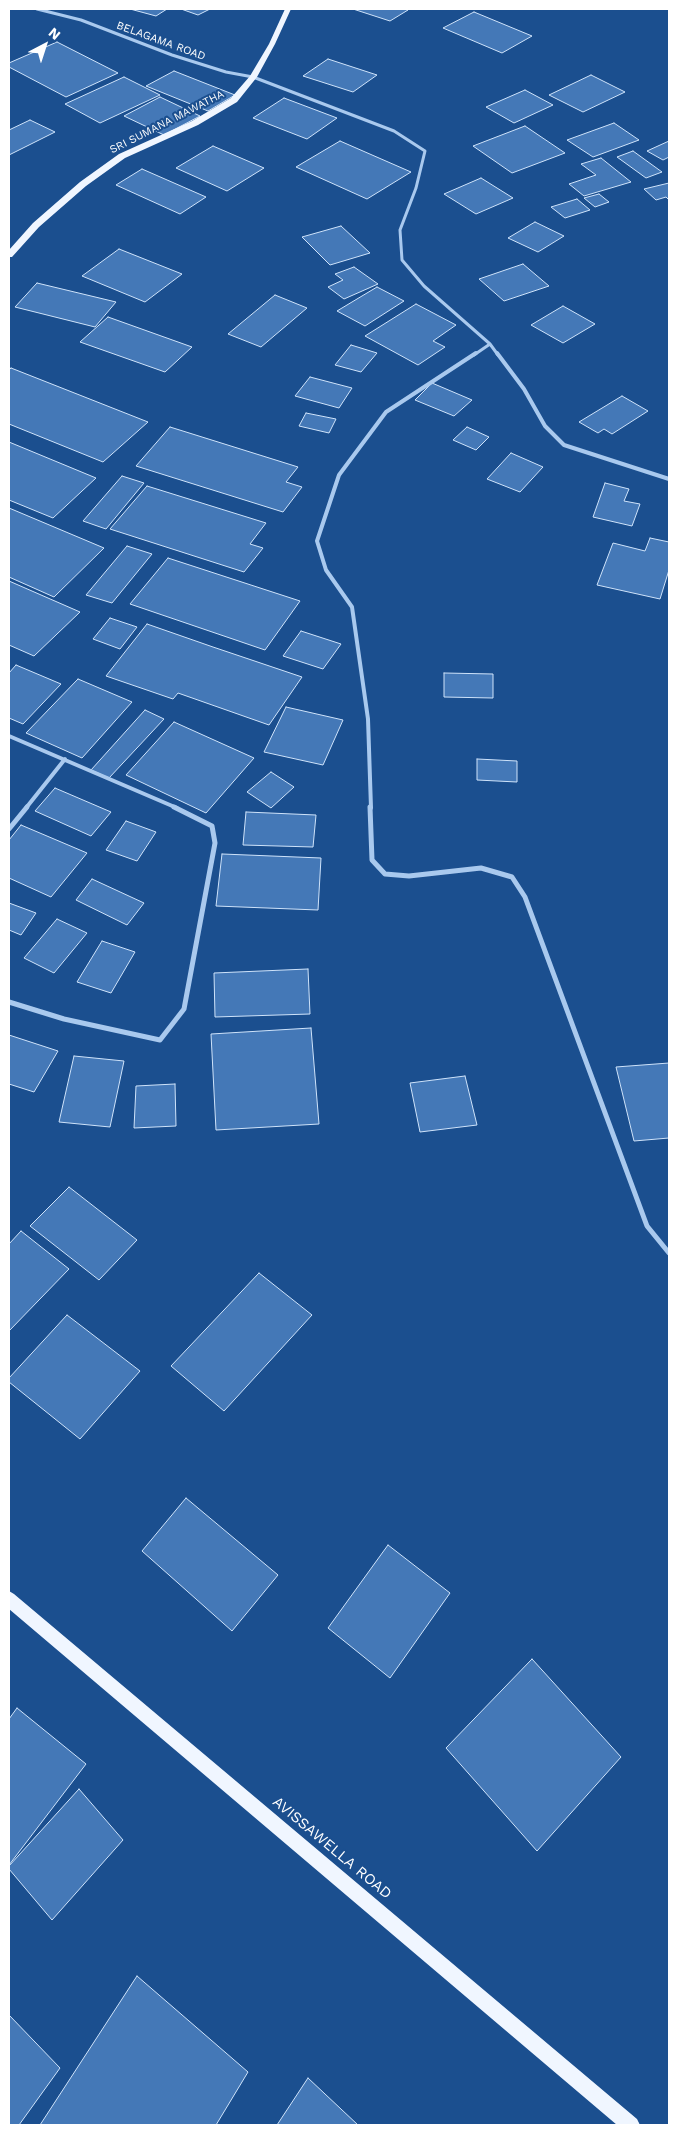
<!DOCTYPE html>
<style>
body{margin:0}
#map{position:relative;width:678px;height:2134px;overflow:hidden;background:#1b4f8f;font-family:"Work Sans",sans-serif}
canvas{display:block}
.frame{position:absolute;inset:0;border:10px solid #fff;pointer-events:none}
.north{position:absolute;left:20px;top:20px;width:50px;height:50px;-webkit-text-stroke:4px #1b4f8f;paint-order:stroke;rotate:40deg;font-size:14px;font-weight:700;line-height:20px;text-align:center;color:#fff}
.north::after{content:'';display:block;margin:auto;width:18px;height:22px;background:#fff;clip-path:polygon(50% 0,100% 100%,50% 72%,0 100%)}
</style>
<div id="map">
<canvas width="678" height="2134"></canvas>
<div class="frame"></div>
<div class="north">N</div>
</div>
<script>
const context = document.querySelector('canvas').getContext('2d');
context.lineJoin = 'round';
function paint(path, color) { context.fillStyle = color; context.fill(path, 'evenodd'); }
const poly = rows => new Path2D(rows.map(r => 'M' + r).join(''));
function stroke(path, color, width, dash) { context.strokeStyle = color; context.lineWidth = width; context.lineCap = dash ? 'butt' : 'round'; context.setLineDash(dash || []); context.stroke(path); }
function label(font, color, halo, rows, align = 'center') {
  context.font = font + ' "Work Sans",sans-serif'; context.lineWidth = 4; context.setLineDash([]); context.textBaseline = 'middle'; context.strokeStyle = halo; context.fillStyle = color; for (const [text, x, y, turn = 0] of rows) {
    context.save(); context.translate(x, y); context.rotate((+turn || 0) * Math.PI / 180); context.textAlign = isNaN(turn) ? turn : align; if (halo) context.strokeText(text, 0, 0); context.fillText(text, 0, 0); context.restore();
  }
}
const building = poly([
 [130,9,167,9,156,16,130,9],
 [181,9,210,9,198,15,181,9],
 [353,9,404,9,408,10,390,21,353,9],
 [474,12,532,36,502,53,443,28,474,12],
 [57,42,118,73,66,97,9,67,9,63,57,42],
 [328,59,377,75,353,92,303,76,328,59],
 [174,71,235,95,208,111,146,86,174,71],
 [591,75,625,92,583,112,549,95,591,75],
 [124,77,160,95,100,123,65,104,124,77],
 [525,90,553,105,514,123,486,107,525,90],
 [160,97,200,116,164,135,124,116,160,97],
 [284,98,337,118,307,139,253,118,284,98],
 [30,120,55,132,9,155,9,130,30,120],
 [614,123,639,140,593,157,567,140,614,123],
 [525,126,565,153,512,173,473,146,525,126],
 [340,141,411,172,367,199,296,167,340,141],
 [669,141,669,157,663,160,647,151,669,141],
 [213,146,264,168,227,191,176,168,213,146],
 [633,151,662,172,646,178,617,157,633,151],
 [601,158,631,182,584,196,569,184,596,175,581,164,601,158],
 [142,169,206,197,180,214,116,185,142,169],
 [481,178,513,198,476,214,444,194,481,178],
 [669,183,669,200,666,197,656,200,644,189,669,183],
 [599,194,609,202,595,207,584,198,599,194],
 [577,199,590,210,565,218,551,207,577,199],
 [535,222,564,236,538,252,508,238,535,222],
 [341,226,370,253,330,265,302,237,341,226],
 [119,249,182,274,145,302,82,276,119,249],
 [523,264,549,286,504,301,479,279,523,264],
 [354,267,378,284,344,299,328,287,343,280,335,274,354,267],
 [37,283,116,302,95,327,15,307,37,283],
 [377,287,404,301,365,326,337,311,377,287],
 [275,295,307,308,261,347,228,334,275,295],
 [416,304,456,325,433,341,445,347,418,365,365,336,416,304],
 [563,306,595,324,563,343,531,325,563,306],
 [108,317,192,347,165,372,80,342,108,317],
 [351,345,377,353,361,372,335,365,351,345],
 [11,368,148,422,103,462,9,424,9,370,11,368],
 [310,377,352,388,339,408,295,396,310,377],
 [432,383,472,400,454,416,415,400,432,383],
 [622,396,648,411,612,434,604,429,598,433,579,422,622,396],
 [306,413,336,419,329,433,299,426,306,413],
 [170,427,298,467,286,482,302,487,283,512,136,466,170,427],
 [467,427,489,437,476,450,453,440,467,427],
 [9,442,96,478,53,518,9,500,9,442],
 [511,453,543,467,520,492,487,479,511,453],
 [122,476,144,483,106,529,83,521,122,476],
 [605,483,629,489,624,501,640,504,632,526,593,517,605,483],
 [147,486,266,523,250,544,263,548,244,572,110,529,147,486],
 [9,508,104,548,54,597,9,577,9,508],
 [650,538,669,542,669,570,660,599,597,585,613,543,645,551,650,538],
 [127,546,152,554,112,603,86,595,127,546],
 [168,558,300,601,265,650,130,604,168,558],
 [9,581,80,612,34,656,9,645,9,581],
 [110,618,137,627,120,649,93,639,110,618],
 [147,624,213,647,302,677,269,725,178,693,173,699,106,676,147,624],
 [301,631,341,644,323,669,283,656,301,631],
 [16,665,61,684,23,724,9,718,9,673,16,665],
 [444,673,493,674,493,698,444,697,444,673],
 [78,679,132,702,82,758,26,733,78,679],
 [286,707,343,720,323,765,264,752,286,707],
 [145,710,164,719,109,778,91,770,145,710],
 [174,722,254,758,206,813,126,775,174,722],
 [477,759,517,761,517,782,477,780,477,759],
 [271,772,294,787,271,808,247,792,271,772],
 [55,788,111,812,91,836,35,811,55,788],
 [246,812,316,815,313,847,243,845,246,812],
 [126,821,156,832,137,861,106,850,126,821],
 [21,825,87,853,51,897,9,878,9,840,21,825],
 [222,854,321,858,318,910,216,906,222,854],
 [92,879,144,903,127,925,76,900,92,879],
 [9,903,36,913,21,935,9,930,9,903],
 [57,919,87,933,54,973,24,958,57,919],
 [102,941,135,952,111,993,77,982,102,941],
 [308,969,310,1014,215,1017,214,973,308,969],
 [311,1028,319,1124,216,1130,211,1034,311,1028],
 [9,1035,58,1051,34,1092,9,1084,9,1035],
 [74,1056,124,1061,110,1127,59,1122,74,1056],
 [669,1063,669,1138,634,1141,616,1067,669,1063],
 [465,1076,477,1125,420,1132,410,1083,465,1076],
 [175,1084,176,1126,134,1128,136,1086,175,1084],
 [69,1187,137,1240,99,1280,30,1226,69,1187],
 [21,1231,69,1269,9,1331,9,1244,21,1231],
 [259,1273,312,1315,224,1411,171,1366,259,1273],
 [67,1315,140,1371,80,1439,9,1382,9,1378,67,1315],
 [186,1498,278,1575,232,1631,142,1551,186,1498],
 [388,1545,450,1593,390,1678,328,1628,388,1545],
 [532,1659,621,1757,537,1851,446,1748,532,1659],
 [17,1708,86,1764,9,1865,9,1719,17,1708],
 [79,1789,123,1840,52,1920,9,1869,9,1866,79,1789],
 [137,1976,248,2072,216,2125,40,2125,137,1976],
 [9,2015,60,2068,19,2125,9,2125,9,2015],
 [308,2078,358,2125,277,2125,308,2078]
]);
const streetFar2 = poly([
 [37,9,81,20,172,55,226,72,253,77,394,131,425,151,416,188,400,230,402,260,424,286,490,344,498,355],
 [474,355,490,344]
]);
const streetFar1 = poly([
 [497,353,524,389,545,426,564,445,669,479],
 [9,736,177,808],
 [26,808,65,759],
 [371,808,368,719,352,607,326,570,317,541,339,475,386,412,476,353]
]);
const street = poly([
 [370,807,372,860,385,874,409,876,481,868,512,877,525,897,647,1226,669,1253],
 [9,829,27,807],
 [9,1002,64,1019,160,1040,184,1009,215,843,212,826,174,807]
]);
const primary = poly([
 [285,9,291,9,275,44,257,77,237,102,198,125,125,158,86,186,39,227,12,257,9,257,9,250,33,223,80,182,119,154,192,121,231,98,250,76,269,44,285,9],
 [9,1591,14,1594,637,2119,640,2125,617,2125,9,1609,9,1591]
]);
const farStreetnames = [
 ["BELAGAMA ROAD",161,41,20],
 ["SRI SUMANA MAWATHA",167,122,-27]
];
const nearStreetnames = [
 ["AVISSAWELLA ROAD",332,1848,40]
];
paint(building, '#4478b7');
stroke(building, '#cfe3fa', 1);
stroke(streetFar2, '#a9c9ee', 3);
stroke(streetFar1, '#a9c9ee', 4);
stroke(street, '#a9c9ee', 5);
paint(primary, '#f0f6ff');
label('11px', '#fff', '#1b4f8f', farStreetnames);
label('15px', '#fff', '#1b4f8f', nearStreetnames);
</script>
